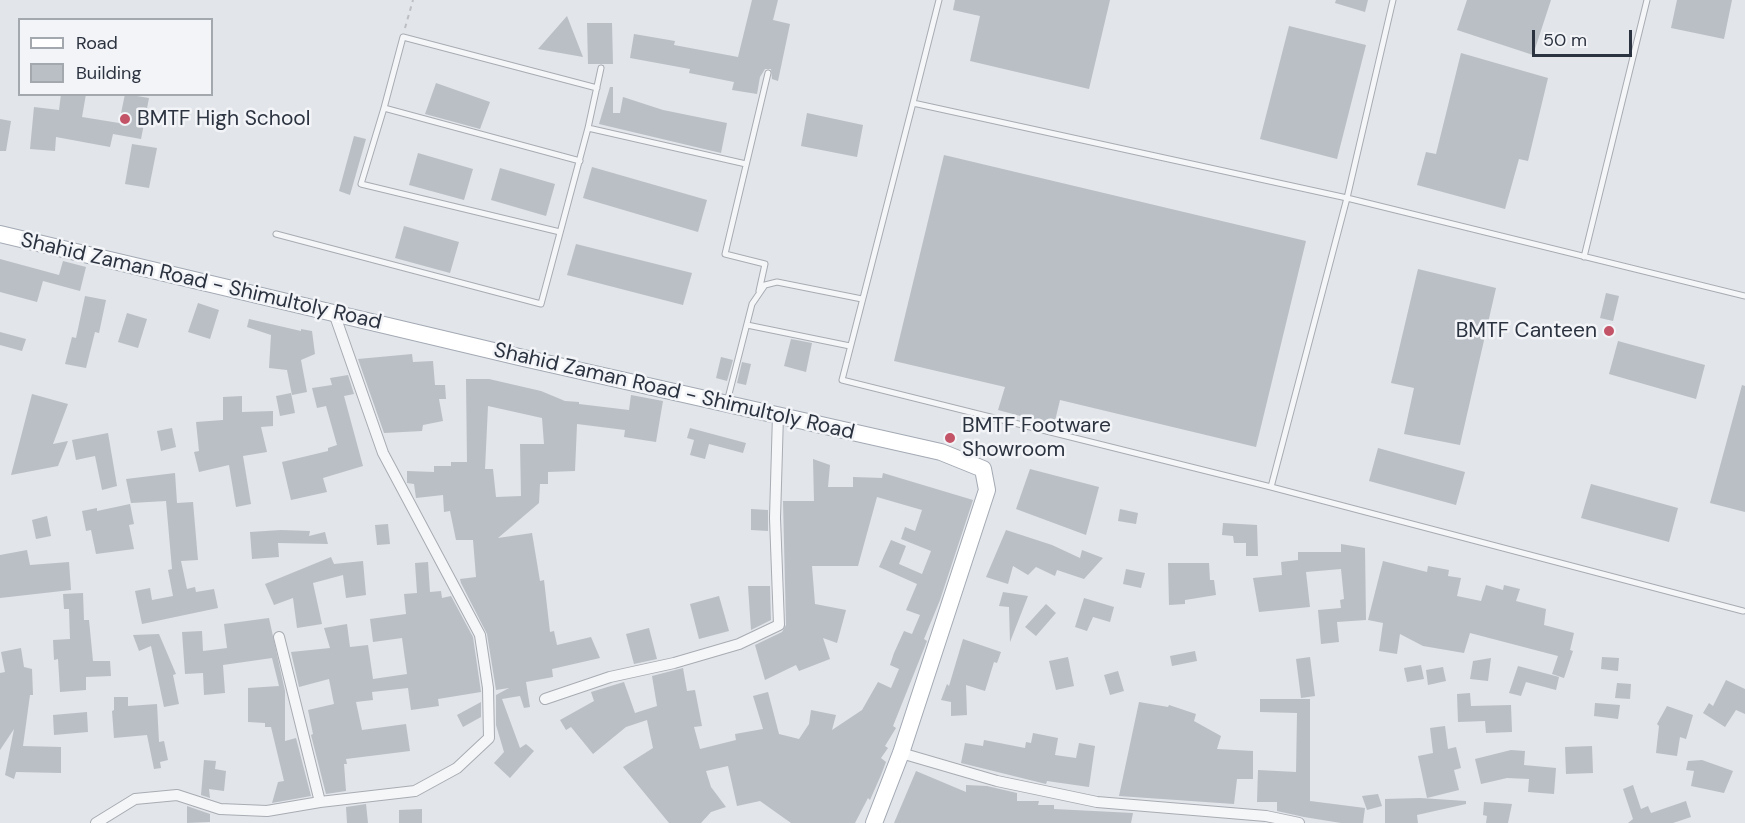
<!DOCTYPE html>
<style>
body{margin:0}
#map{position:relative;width:1745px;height:823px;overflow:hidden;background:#e2e5e9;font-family:"DM Sans",sans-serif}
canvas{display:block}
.legend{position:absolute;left:18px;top:18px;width:195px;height:78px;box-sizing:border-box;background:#f2f4f7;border:2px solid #a3a7ae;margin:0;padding:8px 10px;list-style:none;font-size:18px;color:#2c3340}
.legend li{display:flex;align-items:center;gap:12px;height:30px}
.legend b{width:30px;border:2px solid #a3a7ae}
.scale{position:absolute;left:1532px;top:30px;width:100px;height:27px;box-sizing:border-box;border:3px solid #2c3340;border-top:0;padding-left:8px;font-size:18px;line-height:21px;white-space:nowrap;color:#2c3340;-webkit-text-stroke:4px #f2f4f7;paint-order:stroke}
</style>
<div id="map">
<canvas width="1745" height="823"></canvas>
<ul class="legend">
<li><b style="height:8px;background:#fff"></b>Road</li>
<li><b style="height:16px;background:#babfc6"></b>Building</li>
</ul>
<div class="scale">50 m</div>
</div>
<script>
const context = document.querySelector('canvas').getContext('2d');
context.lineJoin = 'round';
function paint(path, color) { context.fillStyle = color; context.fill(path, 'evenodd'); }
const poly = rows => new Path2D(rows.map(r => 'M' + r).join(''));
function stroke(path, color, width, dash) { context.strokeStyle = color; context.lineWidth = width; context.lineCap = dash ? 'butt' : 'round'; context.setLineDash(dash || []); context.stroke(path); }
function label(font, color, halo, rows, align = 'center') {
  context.font = font + ' "DM Sans",sans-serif'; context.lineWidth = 5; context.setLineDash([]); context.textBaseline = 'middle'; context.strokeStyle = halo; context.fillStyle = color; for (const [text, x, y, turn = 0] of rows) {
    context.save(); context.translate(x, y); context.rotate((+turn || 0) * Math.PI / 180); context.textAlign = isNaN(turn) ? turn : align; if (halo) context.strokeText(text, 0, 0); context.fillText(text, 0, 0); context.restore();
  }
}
const building = poly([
 [752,0,778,0,773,20,790,24,778,81,772,79,771,69,765,69,760,77,757,94,732,90,734,82,689,73,690,69,630,58,634,34,675,41,674,45,738,57],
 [955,0,1110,0,1089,89,970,61,980,16,953,10],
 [1336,0,1368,0,1365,12,1335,3],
 [1467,0,1551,0,1533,55,1457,30],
 [1677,0,1732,0,1724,39,1671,28],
 [567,16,583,57,538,49],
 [587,23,612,23,613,64,588,64],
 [1289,26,1366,45,1337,159,1260,139],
 [1461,53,1548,78,1528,161,1519,159,1505,209,1417,185,1426,152,1436,154],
 [436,83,490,102,480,129,425,114],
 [610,87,613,87,613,113,620,113,623,97,663,110,727,123,721,153,599,124],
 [61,94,86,94,82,117,119,123,125,94,149,98,141,139,113,134,110,147,56,137,55,151,30,149,34,107,59,110],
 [807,113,863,125,857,157,801,146],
 [0,119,11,121,6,151,0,151],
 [354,136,366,139,350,195,339,191],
 [132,144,157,148,149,188,125,184],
 [418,153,473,169,464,200,409,185],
 [944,155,1306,241,1256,447,1060,400,1054,425,998,410,1005,387,894,361],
 [592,167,707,200,698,232,583,198],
 [500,168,555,184,546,216,491,200],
 [404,226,459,242,450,273,395,258],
 [576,244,692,273,683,305,567,275],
 [0,259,59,275,63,261,86,267,80,291,43,281,37,302,0,292],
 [1418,269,1496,288,1460,445,1404,434,1414,388,1391,383],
 [1606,293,1619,296,1613,321,1600,318],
 [85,296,106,300,99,333,95,332,86,368,65,364,72,337,76,338],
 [198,303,219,310,210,339,188,332],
 [127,313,147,319,138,348,118,342],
 [249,319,301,331,301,329,312,331,315,354,301,360,307,392,292,395,287,370,269,368,271,335,247,327],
 [0,332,26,339,22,351,0,345],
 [791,339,812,343,806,372,784,366],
 [1618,341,1705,365,1696,399,1609,374],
 [412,354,413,362,433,361,435,385,445,385,446,399,439,399,443,421,423,425,422,431,384,433,358,359],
 [721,357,733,360,727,381,716,378],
 [742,362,751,364,746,385,737,383],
 [348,375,354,394,344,396,363,466,323,478,327,492,291,500,282,462,328,451,328,448,337,445,326,406,317,408,312,388,332,385,330,378],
 [466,379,489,379,541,391,565,401,579,402,579,404,629,410,631,395,663,401,656,442,624,437,625,430,577,424,575,471,548,472,548,484,540,484,539,503,498,538,532,533,540,581,544,580,550,632,554,631,557,645,591,637,600,658,552,669,553,677,526,682,530,707,524,708,520,696,502,699,520,748,526,744,534,751,510,778,494,763,504,752,496,725,496,695,509,688,496,690,487,634,461,583,460,579,476,577,473,540,456,540,450,511,444,512,443,495,416,498,414,484,407,483,407,471,434,472,434,466,451,466,451,462,467,462],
 [488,406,542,418,544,444,520,444,521,496,496,497,493,469,485,469],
 [1742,385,1745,386,1745,512,1710,503],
 [291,393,295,413,280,416,276,396],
 [32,394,68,404,53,444,68,441,58,466,11,475],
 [242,396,242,412,273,411,273,426,261,427,267,452,243,456,251,504,236,507,229,465,199,472,194,452,199,451,196,422,223,420,223,397],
 [172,428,176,447,161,451,157,431],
 [690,428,746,443,743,453,709,444,705,459,690,455,694,440,687,438],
 [108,433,117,486,102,490,95,456,76,460,72,440],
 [1378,448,1465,472,1456,505,1369,481],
 [813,459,830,465,828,487,853,487,853,477,882,478,883,473,973,500,940,600,924,639,927,641,893,726,896,728,885,746,888,748,881,758,886,762,881,775,870,800,868,798,855,823,791,823,760,801,737,806,728,766,706,771,711,787,726,807,711,812,701,823,669,823,623,767,653,748,647,720,626,727,593,754,571,727,566,730,560,720,594,701,591,692,624,682,635,713,657,706,652,676,683,668,687,691,695,690,702,726,694,727,700,749,736,740,735,734,763,729,753,696,768,692,779,734,799,739,809,724,811,710,836,715,832,730,862,710,878,682,891,688,899,669,890,665,894,653,904,631,912,634,920,615,906,610,917,584,879,567,891,540,906,546,899,564,922,574,931,551,901,539,905,527,915,531,922,510,877,497,858,566,812,566,815,604,846,610,837,643,823,638,830,659,799,671,796,665,765,680,755,645,782,632,786,625,783,501,814,501],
 [1030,469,1099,487,1086,535,1016,509],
 [175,473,177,503,193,502,198,560,181,561,187,589,195,587,196,592,214,589,218,608,142,624,135,591,150,588,152,600,173,596,168,570,172,569,166,501,131,503,126,479],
 [1591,484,1678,508,1669,542,1581,518],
 [130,504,134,524,129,525,134,549,96,554,91,530,86,531,82,511,97,508,97,511],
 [751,509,768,510,768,531,751,530],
 [1120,509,1138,513,1136,524,1118,521],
 [47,516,51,536,36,539,32,520],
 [1223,523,1257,525,1258,556,1246,556,1246,543,1234,543,1233,536,1222,535],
 [388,524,390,544,377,545,375,525],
 [281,530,310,531,309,536,325,532,328,544,278,543,279,557,252,559,250,532],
 [1006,530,1052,545,1080,558,1082,550,1103,558,1084,579,1057,570,1055,576,1036,567,1028,575,1013,566,1008,584,986,577],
 [1341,544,1365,548,1366,620,1337,622,1339,642,1321,644,1318,610,1341,608,1340,600,1344,599,1341,569,1306,572,1310,607,1259,612,1253,578,1282,575,1281,562,1298,560,1298,552,1341,552],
 [27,550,30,565,69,562,71,590,0,598,0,555],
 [331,557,334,564,363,561,366,595,346,598,343,575,313,583,322,624,297,628,293,598,274,605,265,584],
 [1383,561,1427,572,1428,566,1449,570,1448,576,1461,578,1457,596,1481,601,1486,585,1503,590,1504,585,1520,589,1516,601,1546,609,1544,625,1574,633,1570,650,1573,651,1564,678,1552,674,1558,656,1470,633,1464,653,1423,646,1400,634,1397,654,1379,651,1383,623,1368,620],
 [428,562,430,592,441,591,442,598,451,596,473,637,481,692,438,699,439,706,411,710,408,688,372,692,373,700,356,702,362,730,406,724,410,751,346,759,347,764,344,764,346,791,326,794,311,735,313,734,308,710,334,704,329,679,299,687,291,652,330,648,324,628,347,624,350,647,368,645,373,679,407,674,402,638,373,642,370,619,406,614,404,594,417,593,415,563],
 [1168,563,1209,563,1210,580,1214,580,1216,595,1185,600,1185,604,1169,605],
 [1126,569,1145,573,1141,588,1123,584],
 [748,586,770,586,771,620,751,630],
 [1003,592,1028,596,1010,642,1009,607,999,606],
 [83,593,84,620,89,620,93,661,110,661,111,676,86,677,86,690,60,692,58,659,54,660,53,640,70,639,69,609,64,609,63,594],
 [719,596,729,631,699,639,690,604],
 [1084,598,1114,607,1110,622,1093,617,1087,631,1075,627],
 [1046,604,1056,613,1036,636,1025,627],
 [269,618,285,691,285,741,296,738,311,796,272,803,278,782,284,781,271,727,265,727,265,723,248,722,248,688,279,686,272,658,223,665,225,693,204,695,203,673,185,674,182,632,202,631,203,651,227,648,224,624],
 [649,628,657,659,634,664,626,634],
 [159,634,176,674,173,675,179,704,164,707,151,646,139,651,133,635],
 [963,639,1001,652,997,663,994,662,985,691,966,685,967,715,951,716,951,702,941,700,947,684,949,686],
 [21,648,24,667,32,669,33,695,30,695,23,746,61,747,61,773,16,772,14,779,5,775,14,729,0,750,0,673,5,672,1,652],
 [1195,651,1197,661,1172,666,1170,656],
 [1068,657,1074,686,1056,690,1049,661],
 [1310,657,1315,696,1301,698,1296,659],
 [1602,657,1619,658,1618,671,1601,669],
 [1491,658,1488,681,1470,679,1473,661],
 [1421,665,1424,679,1407,682,1404,668],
 [1518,666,1559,677,1556,690,1526,682,1521,696,1509,693],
 [1443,667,1446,681,1428,685,1426,670],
 [1118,671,1124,691,1110,695,1104,675],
 [1726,680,1745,689,1745,714,1736,710,1725,727,1703,713,1709,703,1713,706],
 [1617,683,1631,684,1630,699,1615,698],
 [1470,693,1471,706,1511,705,1512,732,1486,733,1485,721,1458,722,1457,694],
 [114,697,128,697,128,706,157,704,159,742,164,741,168,760,160,762,161,768,154,769,147,735,114,738,112,711,114,710],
 [1260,699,1310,699,1310,801,1365,808,1363,823,1341,823,1304,817,1277,811,1277,802,1257,802,1258,770,1296,772,1297,713,1260,712],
 [481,702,481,717,463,727,457,715],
 [1139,702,1168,707,1169,705,1196,714,1194,721,1221,736,1217,749,1253,751,1253,779,1237,779,1234,804,1119,796],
 [1595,703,1620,705,1618,719,1594,716],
 [1667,706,1693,715,1686,739,1680,737,1677,756,1656,753,1659,726,1657,724],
 [87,712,88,732,54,735,53,715],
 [1445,726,1448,749,1456,747,1461,768,1454,770,1459,790,1427,798,1418,756,1433,753,1430,728],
 [1033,733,1058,738,1055,755,1076,758,1079,743,1095,746,1089,787,1047,781,1046,784,961,763,965,743,983,746,984,740,1025,748,1026,742,1031,743],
 [1592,746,1593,773,1566,774,1565,747],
 [1511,750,1525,751,1524,765,1556,768,1554,794,1528,792,1529,779,1507,778,1481,784,1475,759],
 [204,760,216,761,215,769,226,771,224,791,209,789,210,798,201,795],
 [1702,760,1733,771,1724,793,1691,786,1694,771,1686,770,1688,761],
 [916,771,966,792,966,785,987,786,1017,793,1017,801,1039,801,1038,805,1054,805,1054,809,1133,813,1131,823,894,823],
 [1633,785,1641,809,1648,806,1651,813,1686,801,1691,817,1673,823,1628,823,1633,819,1623,789],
 [1378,794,1382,806,1367,810,1362,796],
 [1385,799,1420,798,1466,801,1466,804,1417,815,1418,823,1385,823],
 [1484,802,1512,804,1508,823,1486,823,1487,816,1483,815],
 [366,804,368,823,347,823,346,807],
 [187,806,210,814,210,822,187,823],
 [422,809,422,823,399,823,399,810]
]);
const path = poly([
 [405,28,413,0]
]);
const service = poly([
 [1393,0,1347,198,913,103,842,380,1271,487,1347,198,1745,296],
 [601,68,588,128,746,164],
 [913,103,939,0],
 [384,108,361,184,560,232],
 [580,161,384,108,403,37,597,88],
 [276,234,541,304,588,128],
 [1584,257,1647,0],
 [759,291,765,264,725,254,768,73],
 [747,325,850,346],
 [727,402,752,304,765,285,777,282,862,299],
 [1271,487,1743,611]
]);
const minor = poly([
 [279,637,320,802],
 [545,699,610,677,674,663,739,644,779,625,775,518,778,415],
 [901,753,997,781,1097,802,1266,816,1299,823],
 [96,823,135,799,177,795,220,809,267,811,320,802,415,791,457,768,489,738,488,688,480,635,383,453,334,313]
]);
const primary = poly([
 [0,234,519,357,941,452,983,469,987,490,901,753,874,823]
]);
const markers = [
 [125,119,6,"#c35366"],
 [1609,331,6,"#c35366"],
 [950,438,6,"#c35366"]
];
const poiNames = [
 ["BMTF High School",137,119],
 ["BMTF Canteen",1597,331,"right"],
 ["BMTF Footware",962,426],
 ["Showroom",962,450]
];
const streetNames = [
 ["Shahid Zaman Road - Shimultoly Road",201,282,13],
 ["Shahid Zaman Road - Shimultoly Road",674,392,13]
];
paint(building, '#babfc6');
stroke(service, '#a8acb3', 7);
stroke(minor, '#a8acb3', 12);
stroke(primary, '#a3aab4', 18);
stroke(path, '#bdbfc4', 2, [4.5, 4.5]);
stroke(service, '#f5f6f8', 5);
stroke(minor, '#f5f6f8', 10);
stroke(primary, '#fff', 16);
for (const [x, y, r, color] of markers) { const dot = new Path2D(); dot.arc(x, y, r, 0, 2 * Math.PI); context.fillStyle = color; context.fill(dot); stroke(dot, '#f2f4f7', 2); }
label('21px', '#2c3340', '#f2f4f7', poiNames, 'left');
label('21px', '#2c3340', '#f2f4f7', streetNames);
</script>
